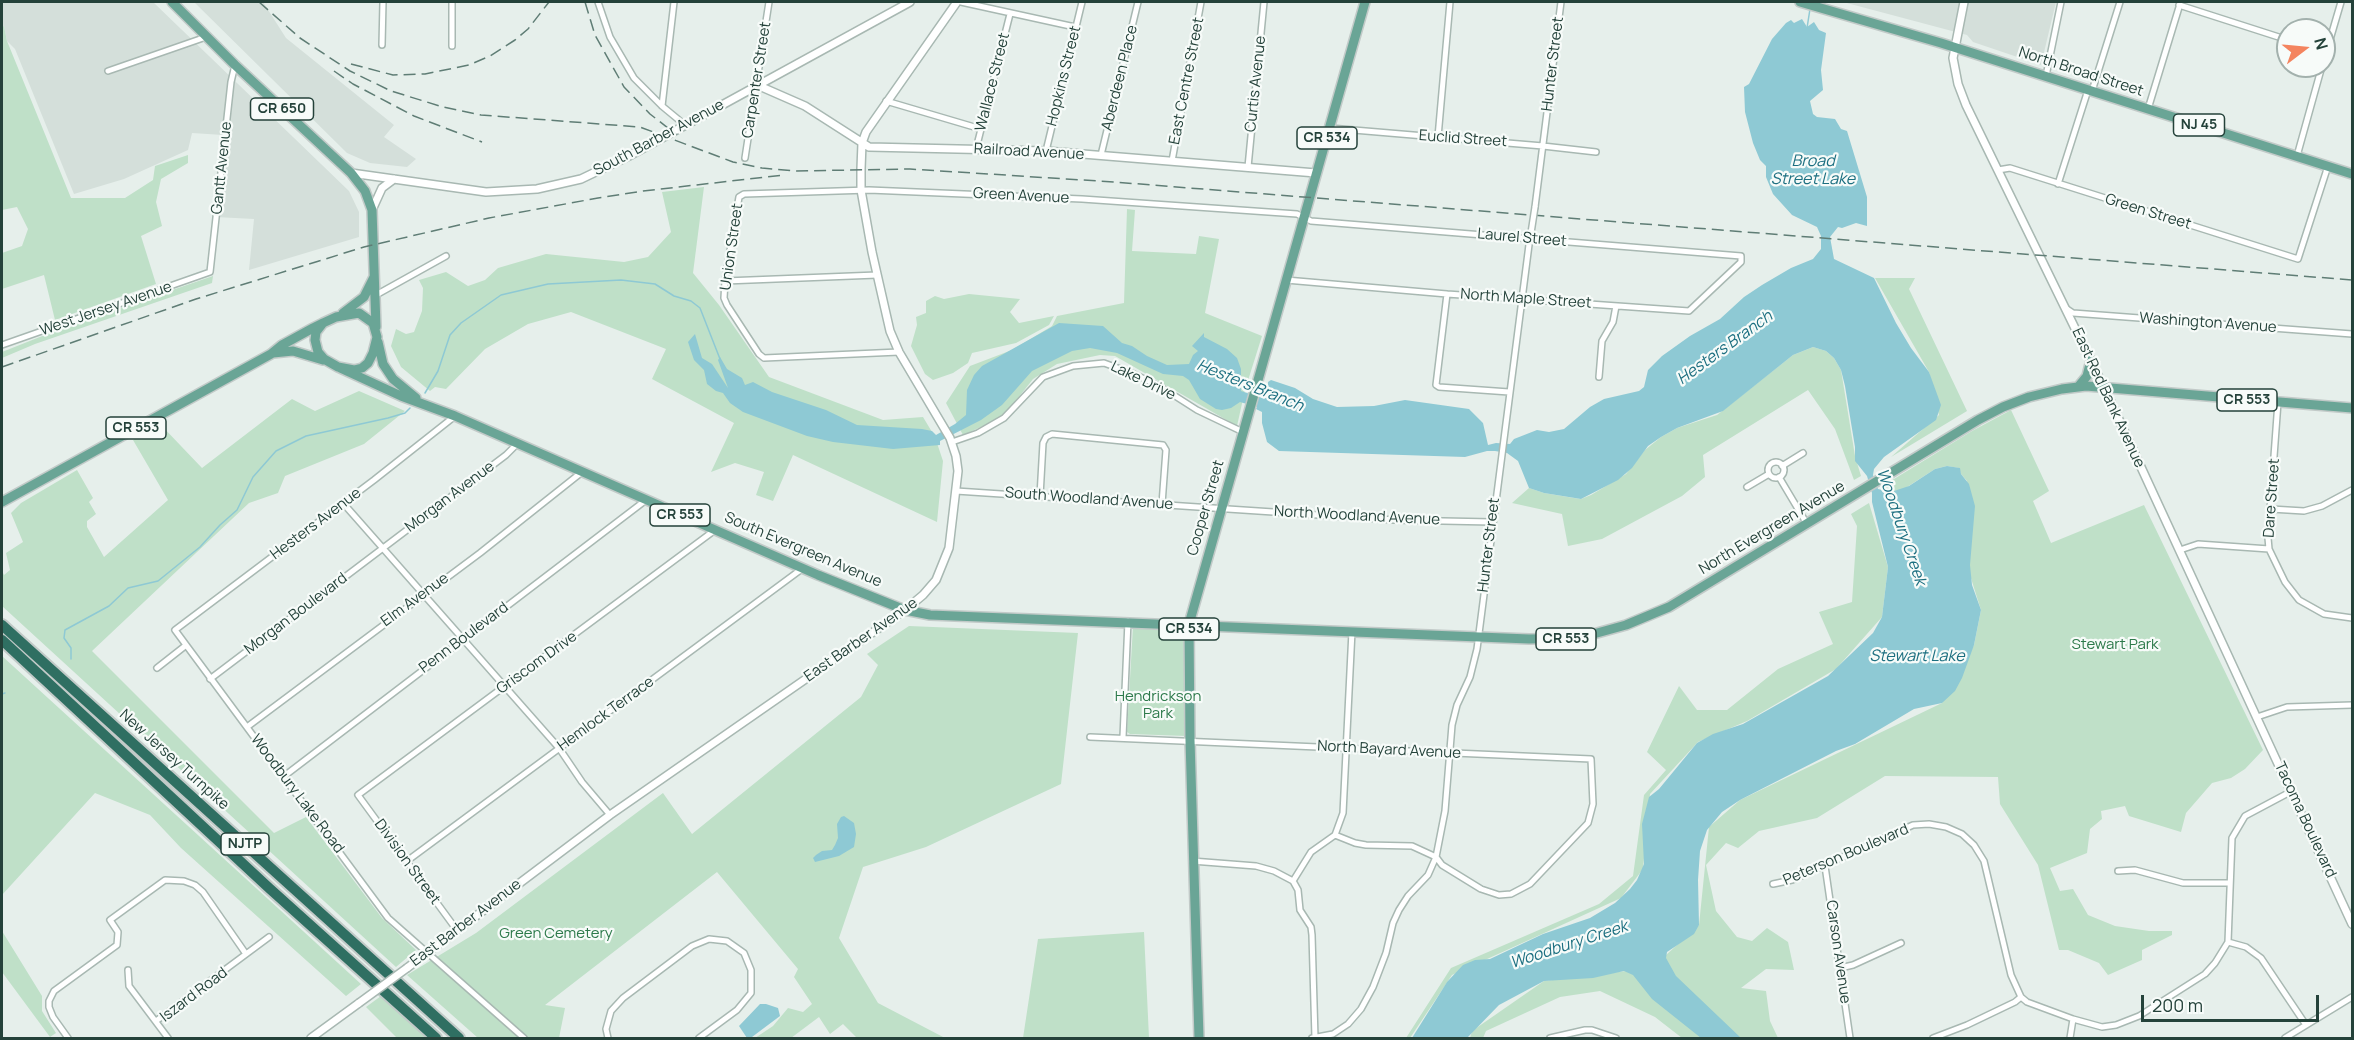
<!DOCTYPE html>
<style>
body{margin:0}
#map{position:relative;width:2354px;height:1040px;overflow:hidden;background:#e6efeb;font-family:Manrope,sans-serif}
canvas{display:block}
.frame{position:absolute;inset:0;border:3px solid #24423a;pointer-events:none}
.north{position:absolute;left:2276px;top:18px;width:60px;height:60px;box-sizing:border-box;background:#f7fbf9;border:2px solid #a3b1ad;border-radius:50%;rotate:74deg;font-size:16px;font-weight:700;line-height:24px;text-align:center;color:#24423a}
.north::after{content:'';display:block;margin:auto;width:21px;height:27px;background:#f4845f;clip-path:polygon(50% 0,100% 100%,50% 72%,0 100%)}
.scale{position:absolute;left:2141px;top:995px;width:178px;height:27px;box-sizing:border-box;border:3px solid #24423a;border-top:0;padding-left:8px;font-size:18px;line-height:21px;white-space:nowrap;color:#24423a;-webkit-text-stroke:4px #f7fbf9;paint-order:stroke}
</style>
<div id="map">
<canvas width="2354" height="1040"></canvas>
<div class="frame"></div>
<div class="north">N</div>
<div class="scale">200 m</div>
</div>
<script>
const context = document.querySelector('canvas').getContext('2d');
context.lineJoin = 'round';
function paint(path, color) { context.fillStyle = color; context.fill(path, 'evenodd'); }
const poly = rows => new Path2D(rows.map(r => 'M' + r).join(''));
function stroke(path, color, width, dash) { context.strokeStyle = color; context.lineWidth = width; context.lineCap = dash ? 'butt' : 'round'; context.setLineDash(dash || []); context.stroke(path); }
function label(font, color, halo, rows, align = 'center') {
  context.font = font + ' Manrope,sans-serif'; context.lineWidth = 4.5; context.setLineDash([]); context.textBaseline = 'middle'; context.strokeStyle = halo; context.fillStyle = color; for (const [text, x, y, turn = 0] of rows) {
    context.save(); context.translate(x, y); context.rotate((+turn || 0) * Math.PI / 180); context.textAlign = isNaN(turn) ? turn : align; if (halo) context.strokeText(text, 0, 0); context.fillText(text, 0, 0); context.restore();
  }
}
const built = poly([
 [2,2,153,2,349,191,359,212,359,237,249,270,254,219,216,217,223,135,192,133,188,150,124,179,74,194,15,49,7,41,4,26,2,27],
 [194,2,263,2,286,38,394,125,384,137,416,159,407,167,370,163,347,153],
 [1843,2,2056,2,2041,65,1973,42,1967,35]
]);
const green = poly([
 [4,26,7,41,71,198,125,198,153,180,155,166,188,155,188,163,161,179,156,202,162,226,141,236,156,284,55,320,44,275,2,289,2,253,22,246,28,229,17,207,2,210,2,27],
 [704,187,693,273,719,305,769,377,883,420,923,417,935,437,943,461,937,522,793,455,773,501,756,495,764,472,735,463,711,472,734,423,652,379,666,349,571,312,528,324,485,349,446,389,435,387,430,391,401,367,391,346,396,329,406,334,414,332,422,311,423,288,419,280,446,272,468,286,485,280,498,268,546,254,624,262,648,257,671,232,662,192],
 [1127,209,1135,210,1132,251,1196,254,1199,236,1219,239,1205,313,1262,336,1245,390,1237,426,1115,356,1100,355,1057,364,1033,379,1003,417,963,435,946,403,970,366,1012,350,1052,326,1057,316,1124,303],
 [213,276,212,283,35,344,2,358,2,352,65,327],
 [1875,278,1915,278,1909,289,1967,411,1891,457,1939,415,1929,372],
 [969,294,1020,299,1010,312,1019,323,1054,316,1049,325,1016,343,972,353,968,363,953,373,933,380,925,374,911,346,917,325,916,317,926,313,926,301,935,296,944,299],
 [1813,347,1826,351,1834,358,1841,370,1855,456,1861,476,1854,480,1835,429,1808,390,1703,455,1705,477,1682,496,1602,539,1568,546,1562,514,1512,503,1529,488,1544,493,1574,498,1581,499,1591,495,1626,474,1645,450,1661,437,1677,428,1717,415,1793,355],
 [359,391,405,411,364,444,285,476,278,493,249,503,92,651,274,833,306,817,382,918,416,950,396,967,2,606,2,571,4,575,10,570,6,553,23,542,11,513,21,503,77,470,93,498,89,502,96,514,87,521,87,527,104,557,168,500,133,440,160,424,202,468,292,399,315,411],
 [2011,410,2049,491,2033,501,2051,543,2144,505,2263,750,2245,769,2231,778,2212,783,2186,813,2181,832,2129,816,2125,806,2101,811,2102,819,2090,829,2087,853,2050,868,2060,891,2073,889,2088,915,2115,926,2149,931,2172,931,2172,935,2142,950,2142,960,2108,975,2099,963,2068,950,2059,950,2038,865,2000,804,1998,777,1885,776,1817,818,1759,831,1738,848,1726,843,1706,865,1716,911,1737,937,1752,941,1767,928,1788,942,1794,970,1766,969,1741,988,1766,991,1770,1021,1778,1038,1682,1038,1655,1017,1600,991,1560,997,1486,1031,1483,1038,1470,1038,1472,1031,1544,981,1626,971,1666,955,1699,925,1709,827,1740,800,1942,703,1974,645,1981,610,1970,575,1967,481,1961,474,1959,468,1947,466,1935,469,1904,489,1891,492,1881,487,1972,431],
 [1869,503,1888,567,1882,617,1836,669,1747,721,1698,742,1650,794,1643,869,1621,898,1452,975,1410,1038,1406,1038,1451,968,1599,904,1633,876,1644,795,1666,770,1647,752,1679,686,1697,710,1727,710,1778,669,1833,644,1819,612,1852,602,1857,526,1851,514],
 [909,626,1078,633,1061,784,926,847,863,867,839,938,878,1003,945,1038,857,1038,843,1024,830,1034,819,1017,791,1038,755,1038,773,1026,788,1008,803,1012,812,1004,794,977,798,969,717,872,545,1005,565,1008,559,1038,478,1038,407,975,476,933,663,793,692,834,861,697,878,665,867,654],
 [1133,626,1177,629,1185,638,1186,736,1130,734,1127,732],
 [2,656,361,984,346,996,181,848,150,815,95,793,2,895],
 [2,931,42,996,42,1011,56,1033,50,1037,2,972],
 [1144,932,1149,1038,1023,1038,1038,939],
 [381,996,428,1038,397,1038,366,1007]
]);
const water = poly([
 [1802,19,1807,27,1814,22,1819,30,1826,33,1821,70,1823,90,1810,101,1813,114,1817,117,1835,119,1841,129,1847,131,1867,197,1867,226,1856,223,1842,228,1838,227,1830,237,1834,259,1874,278,1896,323,1911,348,1929,372,1941,405,1936,420,1884,457,1874,469,1873,475,1878,489,1891,492,1909,486,1935,469,1947,466,1960,468,1961,474,1969,484,1975,506,1970,565,1972,585,1981,610,1974,645,1962,678,1955,691,1942,703,1914,709,1855,744,1836,751,1740,800,1722,812,1707,830,1700,851,1698,880,1699,925,1694,934,1667,952,1666,958,1676,976,1741,1038,1701,1038,1652,999,1633,975,1624,971,1593,978,1544,981,1499,1005,1467,1038,1412,1038,1447,982,1463,965,1475,960,1490,959,1543,934,1590,918,1615,903,1630,889,1637,880,1644,864,1642,824,1649,797,1659,789,1697,743,1713,734,1743,724,1828,676,1873,633,1882,617,1888,567,1872,502,1872,493,1867,476,1855,461,1855,447,1845,386,1841,370,1834,358,1826,351,1813,347,1793,355,1723,411,1677,428,1661,437,1648,446,1632,468,1618,480,1581,499,1544,493,1529,488,1518,461,1507,453,1495,451,1487,451,1465,457,1279,451,1267,442,1262,423,1262,412,1256,409,1257,407,1240,402,1231,408,1222,410,1216,409,1200,399,1189,380,1183,376,1163,374,1117,353,1090,348,1072,351,1032,371,1002,405,981,420,940,441,940,445,893,449,833,442,807,436,743,412,730,403,723,393,716,391,707,384,704,370,694,360,688,342,695,334,702,358,712,364,728,388,718,360,720,357,727,369,742,378,745,385,753,382,772,392,826,410,857,425,922,429,932,431,936,435,955,424,966,415,967,390,974,375,982,366,1059,323,1103,326,1122,343,1132,346,1147,356,1167,365,1189,364,1193,355,1198,351,1192,346,1204,333,1204,337,1227,349,1237,358,1241,369,1241,391,1262,398,1266,398,1268,394,1268,382,1271,380,1295,388,1313,399,1337,407,1374,406,1405,400,1469,409,1483,423,1488,445,1496,443,1510,444,1514,439,1537,430,1549,432,1564,429,1590,407,1604,399,1639,391,1644,387,1648,370,1662,356,1690,336,1720,319,1744,297,1762,285,1791,268,1813,259,1821,249,1821,236,1817,227,1792,215,1773,194,1766,177,1766,166,1760,160,1753,143,1745,112,1744,87,1749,84,1772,39,1786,23,1791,20,1794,23],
 [844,816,854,823,856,834,854,847,839,856,815,862,813,858,816,855,822,851,832,850,835,845,838,838,837,824,841,817],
 [760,1004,766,1004,778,1008,780,1016,752,1037,747,1038,739,1026]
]);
const stream = poly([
 [1807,28,1810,9],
 [425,393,438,371,450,335,461,323,501,295,548,284,621,280,655,284,674,296,691,301,700,308,720,359],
 [71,659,71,648,64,638,65,630,109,606,128,588,158,581,200,547,220,525,237,510,253,477,276,451,306,436,388,418,405,413,410,408],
 [2,694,5,693]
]);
const minor = poly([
 [598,2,610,37,634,78,662,106,685,125],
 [961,2,1075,27],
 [2179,5,2288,40],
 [382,45,383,2],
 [452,46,452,2],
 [2324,60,2341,2],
 [108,71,206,37],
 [2046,76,2061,2],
 [2092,91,2120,2],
 [886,101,981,129],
 [662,106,674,2],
 [2148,109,2180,4],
 [1330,128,1543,146,1596,152],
 [1438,137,1450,2],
 [976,149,1010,14],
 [1046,151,1082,2],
 [1101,155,1138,2],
 [2297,156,2322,66],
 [745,158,769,2],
 [1172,161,1201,2],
 [1248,167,1264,2],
 [1998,170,2010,168,2298,259,2328,166],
 [2058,184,2088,90],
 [1535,207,1561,2],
 [725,281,877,275],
 [1447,294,1436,385,1439,387,1509,392],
 [376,295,446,256],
 [2067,309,2073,313,2352,334],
 [2,345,210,272,231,82,235,65],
 [899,352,764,358,759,354,727,305,724,298,725,281,739,197,744,194,869,190,1082,199,1297,214,1311,221,1741,256,1741,262,1689,311,1447,294,1286,280],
 [1599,377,1602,341,1613,322,1616,306],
 [2278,402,2268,538,2269,549,2285,582,2299,600,2324,614,2352,618],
 [455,416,374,480,175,630,388,918,524,1038],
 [952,442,978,433,1004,418,1043,377,1073,366,1104,363,1134,374,1161,387,1197,410,1243,432],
 '1768 470a8 8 0 1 1 16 0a8 8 0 1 1-16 0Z',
 [1782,466,1803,453],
 [1779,477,1807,524],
 [1747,487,1769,474],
 [956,491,1394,520,1492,522],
 [1040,496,1043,443,1046,437,1052,434,1163,445,1166,450,1162,504],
 [343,503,559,748,582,782,610,815],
 [2271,509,2304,511,2322,506,2352,490],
 [2180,550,2198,544,2269,549],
 [157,668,185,646],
 [210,679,506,455,517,444],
 [2257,717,2287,707,2352,705],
 [247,727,480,553,582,472],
 [1090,737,1591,759,1593,804,1588,823,1530,884,1511,894,1499,895,1481,889,1442,865,1436,857,1412,846,1366,845,1355,843,1335,835],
 [1123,737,1128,621],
 [283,777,646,500],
 [407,861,803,568],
 [1192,861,1256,866,1274,871,1293,881,1311,852,1335,835,1343,813,1352,631],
 [1825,866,1850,1038],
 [2118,871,2135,870,2183,883,2229,883],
 [1293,881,1298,890,1300,910,1311,927,1312,935,1315,1038],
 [1773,884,1792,880,1913,825,1929,824,1946,827,1962,834,1974,845,1984,861,2011,975,2021,997,2027,1002,2073,1019,2102,1027,2116,1025,2139,1016,2205,974,2215,963,2228,942,2232,838,2245,816,2292,791],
 [456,929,358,795,715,530],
 [2228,942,2246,947,2261,958,2306,1025],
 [1840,968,1853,965,1901,943],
 [128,970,129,986,168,1038],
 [156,1021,269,937],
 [68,1038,53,1017,49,1007,49,1001,54,991,117,945,118,932,110,920,165,880,184,881,195,885,203,892,246,954],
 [608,1038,606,1029,611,1011,623,998,692,946,709,939,727,941,744,953,751,970,751,993,737,1010,699,1038],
 [1312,1038,1333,1034,1348,1024,1361,1009,1373,987,1386,953,1393,923,1399,910,1408,896,1428,875,1436,857,1445,811,1452,725,1457,705,1470,677,1477,649,1530,237],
 [1550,1038,1585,1030,1592,1030,1616,1038],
 [1933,1038,1967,1025,2015,1002,2021,997],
 [2070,1038,2073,1019],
 [2285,1038,2352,997]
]);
const tertiary = poly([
 [1964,2,1953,58,1958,84,1966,105,2110,400,2352,924],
 [757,85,805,106,869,147,1046,151,1316,173],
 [351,173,486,192,537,189,581,179,629,156,910,2],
 [372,210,382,188,394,179],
 [407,968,610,815,905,610,923,595,936,580,949,548,958,471,956,456,950,438,899,352,890,331,872,252,861,190,861,169,862,143,866,132,957,2],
 [311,1038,359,1003]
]);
const primary = poly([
 [172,2,235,65,351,173,365,191,372,210,376,327],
 [1800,2,1941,43,2352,174],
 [343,313,364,297,374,277],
 [378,342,383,364,393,379,416,398],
 [273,353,293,351,323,360],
 [338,367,401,396,455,416,818,575,905,610,930,615,1529,639,1579,638,1626,625,1669,607,1978,420,2003,407,2029,397,2062,389,2086,386,2352,408],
 [2078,387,2087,376,2091,360],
 [2,502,271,354,282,345,313,328,323,323,336,317,359,313,373,323,377,337,373,353,368,363,362,368,354,370,338,367,324,359,318,352,315,340,316,332,323,323],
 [1199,1038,1190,740,1189,624,1365,2]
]);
const motorway = poly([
 [2,625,459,1038],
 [2,640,269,888,436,1038]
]);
const rail = poly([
 [259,2,300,38,350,71,391,91,443,107,481,115,640,127,733,162,762,168,796,171,910,169,1114,182,2352,280],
 [585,2,595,35,624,87,650,114,677,135],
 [351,64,393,75,425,74,469,65,490,56,515,40,528,29,549,2],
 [334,71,353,84,414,116,482,142],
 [2,367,196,299,364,247,489,218,598,198,643,191,784,175]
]);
const minorBridge = poly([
 [1531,233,1535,207]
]);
const tertiaryBridge = poly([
 [359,1003,407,968]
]);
const shields = [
 [282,109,63],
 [2199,125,51],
 [1327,138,60],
 [2247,400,60],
 [136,428,60],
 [680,515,60],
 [1189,629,60],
 [1566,639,60],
 [245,844,48]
];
const shieldNames = [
 ["CR 650",282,109],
 ["NJ 45",2199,125],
 ["CR 534",1327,138],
 ["CR 553",2247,400],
 ["CR 553",136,428],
 ["CR 553",680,515],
 ["CR 534",1189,629],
 ["CR 553",1566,639],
 ["NJTP",245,844]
];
const streetNames = [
 ["Hunter Street",1553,64,-83],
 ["North Broad Street",2081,72,18],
 ["Hopkins Street",1064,76,-76],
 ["Aberdeen Place",1120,78,-76],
 ["Carpenter Street",757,80,-81],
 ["East Centre Street",1187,81,-79],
 ["Wallace Street",993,82,-76],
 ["Curtis Avenue",1256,84,-84],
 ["South Barber Avenue",659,138,-28],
 ["Euclid Street",1463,139,4],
 ["Railroad Avenue",1029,152,3],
 ["Gantt Avenue",222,168,-84],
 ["Green Avenue",1021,196,3],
 ["Green Street",2148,212,17],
 ["Laurel Street",1522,238,5],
 ["Union Street",732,247,-82],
 ["North Maple Street",1526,299,4],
 ["West Jersey Avenue",106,309,-19],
 ["Washington Avenue",2208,323,4],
 ["Lake Drive",1143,381,26],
 ["East Red Bank Avenue",2108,398,65],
 ["Morgan Avenue",450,497,-37],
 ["Dare Street",2272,498,-86],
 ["South Woodland Avenue",1089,499,4],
 ["Cooper Street",1206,508,-74],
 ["North Woodland Avenue",1357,516,3],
 ["Hesters Avenue",316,524,-37],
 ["North Evergreen Avenue",1772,528,-31],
 ["Hunter Street",1489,545,-83],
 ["South Evergreen Avenue",803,550,23],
 ["Elm Avenue",415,600,-36],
 ["Morgan Boulevard",296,614,-37],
 ["Penn Boulevard",464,638,-37],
 ["East Barber Avenue",861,640,-35],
 ["Griscom Drive",537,663,-36],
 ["Hemlock Terrace",606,714,-36],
 ["North Bayard Avenue",1389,750,3],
 ["New Jersey Turnpike",174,760,42],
 ["Woodbury Lake Road",297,794,53],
 ["Tacoma Boulevard",2305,820,65],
 ["Peterson Boulevard",1846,855,-23],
 ["Division Street",407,862,54],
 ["East Barber Avenue",466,923,-37],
 ["Carson Avenue",1838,952,82],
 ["Iszard Road",194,995,-37]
];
const parkNames = [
 ["Stewart Park",2115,645],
 ["Hendrickson",1158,697],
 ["Park",1158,714],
 ["Green Cemetery",556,934]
];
const waterNames = [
 ["Broad",1813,162],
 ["Street Lake",1813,180],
 ["Hesters Branch",1725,348,-36],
 ["Hesters Branch",1250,386,22],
 ["Woodbury Creek",1901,527,71],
 ["Stewart Lake",1917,657],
 ["Woodbury Creek",1569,945,-18]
];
paint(built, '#d4dfda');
paint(green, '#bfe0c8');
paint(water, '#8ec9d4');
stroke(stream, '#8ec9d4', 1.5);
stroke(minor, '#a8b8b2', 8);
stroke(tertiary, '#a8b8b2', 10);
stroke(primary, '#c2cac8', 12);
stroke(motorway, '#c2cac8', 14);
stroke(minor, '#fff', 5);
stroke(tertiary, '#fff', 7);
stroke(primary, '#6aa596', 9);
stroke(motorway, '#2f6f62', 10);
stroke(rail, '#5f7d75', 1.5, [12, 6]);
stroke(minorBridge, '#a8b8b2', 8, []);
stroke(tertiaryBridge, '#a8b8b2', 10, []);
stroke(minorBridge, '#fff', 5);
stroke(tertiaryBridge, '#fff', 7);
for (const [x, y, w] of shields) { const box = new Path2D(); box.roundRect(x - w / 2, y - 11, w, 22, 4.5); context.fillStyle = '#f7fbf9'; context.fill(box); stroke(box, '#24423a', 1.5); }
label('bold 14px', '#24423a', null, shieldNames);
label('15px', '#24423a', '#f7fbf9', streetNames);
label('15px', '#2d7a4b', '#f7fbf9', parkNames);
label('italic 16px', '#1c6f80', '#f7fbf9', waterNames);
</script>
